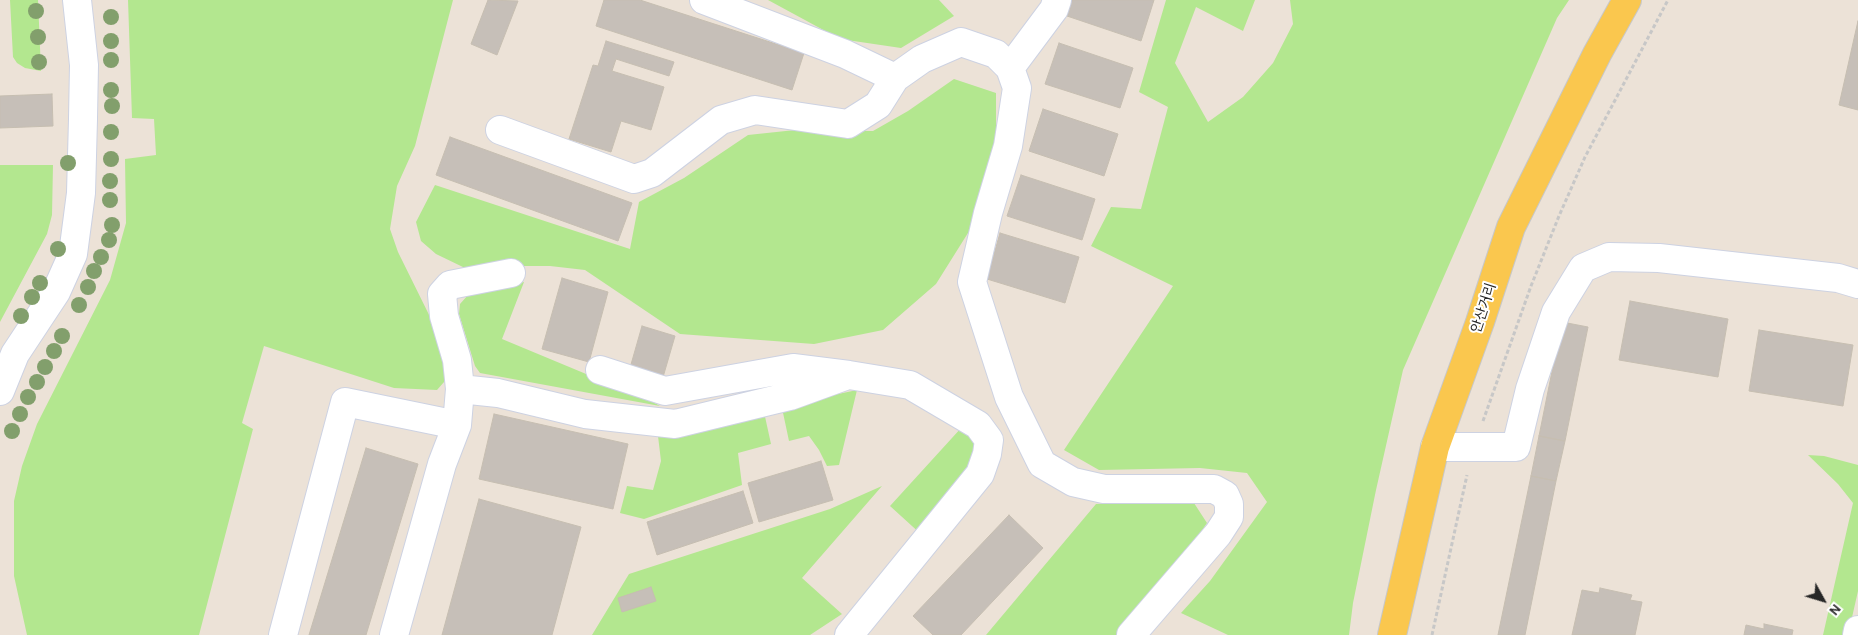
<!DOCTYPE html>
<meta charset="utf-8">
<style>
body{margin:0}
#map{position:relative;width:1858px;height:635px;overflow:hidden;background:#ece2d7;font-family:Karla,sans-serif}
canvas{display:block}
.north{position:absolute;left:1798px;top:575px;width:50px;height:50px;-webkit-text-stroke:4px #fff;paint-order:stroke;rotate:129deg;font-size:14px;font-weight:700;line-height:20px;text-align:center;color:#272727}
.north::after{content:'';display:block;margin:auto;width:18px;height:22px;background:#272727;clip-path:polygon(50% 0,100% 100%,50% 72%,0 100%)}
</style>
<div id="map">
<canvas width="1858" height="635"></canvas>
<div class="north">N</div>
</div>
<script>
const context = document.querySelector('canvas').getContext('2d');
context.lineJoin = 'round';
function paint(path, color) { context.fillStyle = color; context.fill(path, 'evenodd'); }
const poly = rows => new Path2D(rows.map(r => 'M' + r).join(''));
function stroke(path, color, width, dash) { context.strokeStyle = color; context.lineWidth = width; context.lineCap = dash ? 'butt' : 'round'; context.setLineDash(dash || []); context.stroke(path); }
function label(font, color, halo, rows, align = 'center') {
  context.font = font + ' Karla,"Noto Sans KR",sans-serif'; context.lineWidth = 4; context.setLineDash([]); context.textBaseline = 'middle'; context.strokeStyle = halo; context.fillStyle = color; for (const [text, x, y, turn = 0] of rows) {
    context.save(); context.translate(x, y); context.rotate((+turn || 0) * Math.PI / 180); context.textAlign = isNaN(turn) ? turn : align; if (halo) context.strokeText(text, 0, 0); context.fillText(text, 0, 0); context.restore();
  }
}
const green = poly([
 [10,0,38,0,41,71,25,68,17,63,13,57],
 [128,0,453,0,415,146,397,186,390,229,398,252,437,331,446,366,444,382,437,390,394,388,264,346,242,423,253,429,199,635,27,635,14,576,14,501,22,466,37,424,110,280,126,223,125,159,156,155,154,119,132,118],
 [768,0,939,0,954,16,901,48,840,39],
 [1166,0,1255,0,1243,31,1196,7,1175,63,1208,122,1243,97,1273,63,1293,24,1290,0,1569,0,1557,18,1403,370,1376,490,1353,603,1349,635,1228,635,1181,613,1210,581,1267,502,1247,473,1200,468,1099,470,1064,450,1173,286,1091,246,1111,207,1141,209,1168,107,1139,92],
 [954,79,996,93,996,164,978,217,936,284,883,330,814,344,680,334,585,270,550,266,492,266,465,268,436,254,421,241,416,222,435,185,630,249,639,202,684,178,748,135,814,128,850,131,873,131,908,111],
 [0,165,53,165,52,215,47,234,0,322],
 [524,282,502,339,651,401,660,406,480,373,475,366,459,314,460,304,468,295],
 [857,390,839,465,827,466,819,450,809,436,789,441,782,408,815,399],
 [764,412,771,444,738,453,742,485,644,519,620,513,627,486,653,490,661,461,658,436],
 [962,427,976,442,977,454,923,536,890,506],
 [1808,455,1824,456,1858,465,1858,591,1848,635,1823,635,1853,503,1838,484],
 [882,486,802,578,842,614,810,635,592,635,629,574,830,509],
 [1153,502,1194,503,1207,523,1176,569,1119,635,986,635,1096,504]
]);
const building = poly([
 [488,0,518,1,497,55,471,44,488,0],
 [604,0,640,0,804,53,792,90,596,26,604,0],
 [1072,0,1154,0,1141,41,1067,16,1072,0],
 [1858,21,1858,110,1839,105,1858,21],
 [606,41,674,62,669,76,616,59,612,71,664,87,651,130,621,121,611,152,569,139,593,65,598,66,606,41],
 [1059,43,1133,68,1120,108,1045,84,1059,43],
 [52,94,53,126,0,128,0,96,52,94],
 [1043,109,1118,134,1104,176,1029,151,1043,109],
 [450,137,632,203,618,241,436,175,450,137],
 [1021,175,1095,199,1082,240,1007,216,1021,175],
 [1000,233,1079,257,1065,303,987,279,1000,233],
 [562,278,608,292,589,362,542,349,562,278],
 [1630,301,1728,319,1718,377,1619,360,1630,301],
 [1562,322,1588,327,1565,441,1539,436,1562,322],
 [642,326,675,336,661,384,628,375,642,326],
 [1759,330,1853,345,1843,406,1749,391,1759,330],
 [494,414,628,444,613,509,479,479,494,414],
 [1539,436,1565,441,1556,481,1531,476,1539,436],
 [366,448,418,464,366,635,309,635,366,448],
 [821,461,833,500,759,522,748,483,821,461],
 [1531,476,1556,481,1525,635,1498,635,1531,476],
 [743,491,753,523,657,555,647,522,743,491],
 [479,499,581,527,552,635,442,635,479,499],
 [1009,515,1043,548,961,635,933,635,913,616,1009,515],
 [651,587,656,601,622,612,618,598,651,587],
 [1600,588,1632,595,1630,600,1642,602,1635,635,1572,635,1582,590,1599,593,1600,588],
 [1764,624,1793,630,1792,635,1744,635,1746,625,1764,629,1764,624]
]);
const path = poly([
 [1483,421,1531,286,1559,216,1585,157,1668,0],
 [1432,635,1467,475]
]);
const minor = poly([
 [704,0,845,54,895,78],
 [1010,68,1054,9,1057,0],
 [500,130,634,179,652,173,721,120,755,110,848,124,878,105,895,78,922,59,961,42,996,54,1010,68,1017,88,1008,146,988,213,972,282,1009,397,1042,464,1073,482,1104,489,1214,489,1225,495,1229,504,1229,517,1218,534,1131,635],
 [600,370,665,391,793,368,849,375,910,385,978,425,989,440,987,454,980,474,849,635],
 [460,389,498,393,585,414,675,424,790,396,845,376],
 [0,391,15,354,56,292,73,254,81,193,83,119,84,65,77,0],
 [1435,447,1516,447,1530,389,1556,312,1583,268,1609,257,1659,258,1838,278,1858,284],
 [283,635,345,402,457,425,460,389,457,360,444,316,442,294,450,285,511,273],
 [394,635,442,464,457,425],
 [1857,635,1858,630]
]);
const major = poly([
 [1392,635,1435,447,1480,322,1511,227,1597,54,1627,0]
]);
const trees = [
 [36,11],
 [111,17],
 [38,37],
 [111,41],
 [111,60],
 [39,62],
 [111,90],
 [112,106],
 [111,132],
 [111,159],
 [68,163],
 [110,181],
 [110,200],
 [112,225],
 [109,240],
 [58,249],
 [101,257],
 [94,271],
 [40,283],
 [88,287],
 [32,297],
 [79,305],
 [21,316],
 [62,336],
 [54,351],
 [45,367],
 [37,382],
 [28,397],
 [20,414],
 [12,431]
];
const streetNames = [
 ["안산거리",1484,308,-72]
];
paint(green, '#b3e78f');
paint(building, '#c6bfb8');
stroke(building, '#c6beb1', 1);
stroke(minor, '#cdd2e2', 30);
stroke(major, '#c7c7c7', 30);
stroke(path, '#c7c7c7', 3, [4, 2.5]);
stroke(minor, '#fff', 28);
stroke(major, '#fac74e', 28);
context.fillStyle = '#829f6c';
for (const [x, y] of trees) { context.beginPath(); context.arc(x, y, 8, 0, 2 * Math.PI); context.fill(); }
label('14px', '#272727', '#fff', streetNames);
</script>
